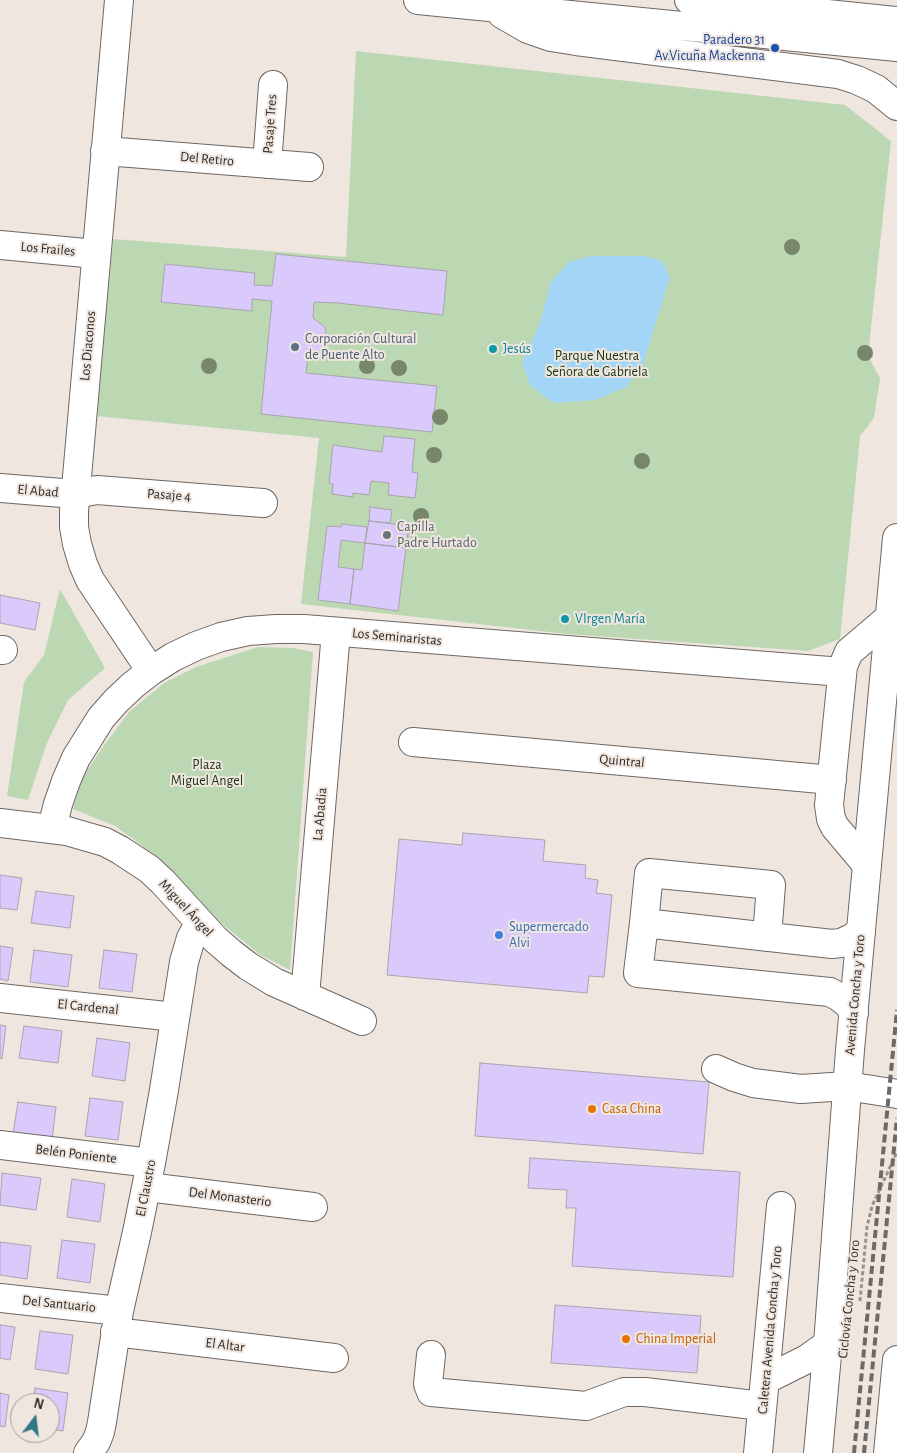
<!DOCTYPE html>
<meta charset="utf-8">
<style>
body{margin:0}
#map{position:relative;width:897px;height:1453px;overflow:hidden;background:#efe6e0;font-family:"Alegreya Sans",sans-serif}
canvas{display:block}
.north{position:absolute;left:10px;top:1393px;width:50px;height:50px;box-sizing:border-box;background:#efe6e0;border:1px solid #a29b96;border-radius:50%;rotate:15deg;font-size:14px;font-weight:700;line-height:20px;text-align:center;color:#2e2b28}
.north::after{content:'';display:block;margin:auto;width:18px;height:22px;background:#307783;clip-path:polygon(50% 0,100% 100%,50% 72%,0 100%)}
</style>
<div id="map">
<canvas width="897" height="1453"></canvas>
<div class="north">N</div>
</div>
<script>
const context = document.querySelector('canvas').getContext('2d');
context.lineJoin = 'round';
function paint(path, color) { context.fillStyle = color; context.fill(path, 'evenodd'); }
const poly = rows => new Path2D(rows.map(r => 'M' + r).join(''));
function stroke(path, color, width, dash) { context.strokeStyle = color; context.lineWidth = width; context.lineCap = dash ? 'butt' : 'round'; context.setLineDash(dash || []); context.stroke(path); }
function label(font, color, halo, rows, align = 'center') {
  context.font = font + ' "Alegreya Sans",sans-serif'; context.lineWidth = 4; context.setLineDash([]); context.textBaseline = 'middle'; context.strokeStyle = halo; context.fillStyle = color; for (const [text, x, y, turn = 0] of rows) {
    context.save(); context.translate(x, y); context.rotate((+turn || 0) * Math.PI / 180); context.textAlign = isNaN(turn) ? turn : align; if (halo) context.strokeText(text, 0, 0); context.fillText(text, 0, 0); context.restore();
  }
}
const green = poly([
 [356,51,845,105,891,141,868,356,880,378,874,418,860,436,840,639,808,651,567,634,301,604,319,438,96,416,113,239,346,257],
 [60,589,105,668,68,700,46,745,28,800,7,796,24,682,44,655],
 [258,647,293,648,313,652,290,970,259,954,221,923,175,874,140,844,115,826,73,809,82,779,100,751,129,712,164,683,196,667]
]);
const water = poly([
 [592,256,644,256,662,261,670,277,642,367,626,387,595,400,553,403,530,385,522,363,540,323,551,282,569,262]
]);
const building = poly([
 [276,254,447,271,443,315,338,303,314,302,313,318,325,327,327,341,320,353,308,356,306,373,437,386,432,432,261,414,272,301,252,299,252,311,161,302,165,264,255,273,254,285,272,286,276,254],
 [384,436,415,439,412,472,418,473,415,498,388,495,389,483,371,481,369,495,353,493,353,497,332,494,333,484,329,483,333,445,382,452,384,436],
 [370,507,392,510,390,523,369,521,370,507],
 [369,521,409,526,406,548,365,543,369,521],
 [342,524,367,527,365,543,341,540,338,567,354,569,350,604,318,600,327,526,341,527,342,524],
 [365,543,406,548,398,611,350,604,354,569,362,570,365,543],
 [0,595,40,603,35,630,0,623,0,595],
 [463,833,545,840,543,861,586,865,585,878,598,880,596,893,612,895,604,977,589,976,587,993,387,975,399,839,462,845,463,833],
 [0,875,22,878,17,910,0,908,0,875],
 [36,891,74,896,70,928,31,923,36,891],
 [0,946,13,948,8,981,0,979,0,946],
 [34,950,72,955,68,987,30,982,34,950],
 [104,950,137,954,132,992,99,988,104,950],
 [0,1025,6,1026,2,1059,0,1058,0,1025],
 [24,1026,62,1031,58,1063,19,1058,24,1026],
 [97,1038,130,1043,125,1081,92,1076,97,1038],
 [480,1063,709,1082,703,1154,475,1136,480,1063],
 [90,1098,123,1102,118,1140,85,1136,90,1098],
 [18,1102,56,1107,52,1140,13,1134,18,1102],
 [530,1158,740,1172,733,1277,572,1266,576,1208,566,1208,567,1190,528,1188,530,1158],
 [2,1173,41,1178,36,1210,0,1205,2,1173],
 [72,1179,105,1184,100,1222,67,1217,72,1179],
 [62,1240,95,1244,90,1283,57,1278,62,1240],
 [0,1242,31,1246,27,1279,0,1275,0,1242],
 [555,1305,701,1316,697,1373,551,1363,555,1305],
 [0,1325,15,1327,10,1360,0,1358,0,1325],
 [40,1331,73,1335,68,1374,35,1369,40,1331],
 [35,1388,68,1393,63,1431,50,1429,50,1403,33,1403,35,1388],
 [0,1393,9,1395,5,1427,0,1426,0,1393]
]);
const path = poly([
 [860,1301,867,1227,872,1206,897,1152]
]);
const minor = poly([
 [119,0,74,511,74,527,77,544,83,564,90,580,151,671],
 [105,151,309,167],
 [267,164,273,85],
 [0,245,96,254],
 [0,488,75,494,97,490,263,503],
 [0,650,3,650],
 [413,742,832,780],
 [0,823,67,831,105,842,120,850,149,869,163,882,215,939,231,953,248,966,274,982,362,1021],
 [52,828,58,804,66,781,76,758,101,718,116,701,133,685,151,671,173,657,196,646,221,637,248,631,276,629,304,629,842,672],
 [867,865,835,827,831,819,829,805,843,666,849,652,889,618],
 [644,923,649,873,771,885,767,937],
 [305,996,336,632],
 [0,998,175,1017],
 [854,1013,848,1004,839,997,830,992,638,973,644,923,832,944,841,943,852,938,861,931],
 [716,1069,734,1077,753,1083,801,1089,847,1086,897,1094],
 [0,1145,151,1163],
 [147,1187,313,1207],
 [0,1298,119,1311],
 [115,1332,334,1358],
 [431,1355,428,1384,431,1392,586,1406,624,1392,645,1392,762,1406],
 [765,1380,807,1359,828,1344],
 [88,1453,96,1442,100,1432,102,1422,119,1311,137,1232,151,1163,164,1090,184,962,191,938,200,923],
 [758,1453,781,1206],
 [888,1453,897,1360]
]);
const major = poly([
 [418,0,897,47],
 [689,0,897,21],
 [502,14,528,29,551,37,576,41,838,74,857,80,876,89,897,106],
 [818,1453,828,1344,850,1050,897,538]
]);
const rail = poly([
 [854,1453,897,1010],
 [864,1453,897,1118]
]);
const trees = [
 [792,247],
 [865,353],
 [209,366],
 [367,366],
 [399,368],
 [440,417],
 [434,455],
 [642,461],
 [421,516]
];
const markers = [
 [775,48,5,"#1a4fb4"],
 [295,347,5,"#5c6f8a"],
 [493,349,5,"#0f9aa8"],
 [387,535,5,"#6b7280"],
 [565,619,5,"#0f9aa8"],
 [499,935,5,"#3f7fe0"],
 [592,1109,5,"#e8710a"],
 [626,1339,5,"#e8710a"]
];
const transitNames = [
 ["Paradero 31",765,40],
 ["Av.Vicuña Mackenna",765,56]
];
const streetNames = [
 ["Pasaje Tres",270,124,-86],
 ["Del Retiro",207,159,5],
 ["Los Frailes",48,249,5],
 ["Los Diaconos",88,346,-85],
 ["El Abad",38,491,5],
 ["Pasaje 4",169,495,4],
 ["Los Seminaristas",397,637,5],
 ["Quintral",622,761,5],
 ["La Abadia",320,814,-85],
 ["Miguel Ángel",186,908,47],
 ["Avenida Concha y Toro",855,995,-85],
 ["El Cardenal",88,1007,6],
 ["Belén Poniente",76,1154,7],
 ["El Claustro",146,1188,-79],
 ["Del Monasterio",230,1197,7],
 ["Ciclovía Concha y Toro",849,1299,-84],
 ["Del Santuario",59,1304,6],
 ["Caletera Avenida Concha y Toro",770,1330,-85],
 ["El Altar",225,1345,7]
];
const serviceNames = [
 ["Corporación Cultural",305,339],
 ["de Puente Alto",305,355]
];
const cultureNames = [
 ["Jesús",503,349],
 ["VIrgen María",575,619]
];
const parkNames = [
 ["Parque Nuestra",597,356],
 ["Señora de Gabriela",597,372],
 ["Plaza",207,765],
 ["Miguel Angel",207,781]
];
const worshipNames = [
 ["Capilla",397,527],
 ["Padre Hurtado",397,543]
];
const shopNames = [
 ["Supermercado",509,927],
 ["Alvi",509,943]
];
const foodNames = [
 ["Casa China",602,1109],
 ["China Imperial",636,1339]
];
paint(green, '#bcd8b3');
paint(water, '#a3d6f6');
paint(building, '#dacafb');
stroke(building, '#a7a5ad', 1);
stroke(minor, '#6f6762', 30);
stroke(major, '#6f6762', 30);
stroke(path, '#99938e', 3, [4, 2.5]);
stroke(minor, '#fff', 28);
stroke(major, '#fff', 28);
stroke(rail, '#6e6965', 4, [8, 4]);
context.fillStyle = '#78866a';
for (const [x, y] of trees) { context.beginPath(); context.arc(x, y, 8, 0, 2 * Math.PI); context.fill(); }
for (const [x, y, r, color] of markers) { const dot = new Path2D(); dot.arc(x, y, r, 0, 2 * Math.PI); context.fillStyle = color; context.fill(dot); stroke(dot, '#efe6e0', 2); }
label('14px', '#164399', '#efe6e0', transitNames, 'right');
label('14px', '#2e2b28', '#efe6e0', streetNames);
label('14px', '#4e5e75', '#efe6e0', serviceNames, 'left');
label('14px', '#0d838f', '#efe6e0', cultureNames, 'left');
label('14px', '#17370a', '#efe6e0', parkNames);
label('14px', '#5b616d', '#efe6e0', worshipNames, 'left');
label('14px', '#366cbe', '#efe6e0', shopNames, 'left');
label('14px', '#c56008', '#efe6e0', foodNames, 'left');
</script>
